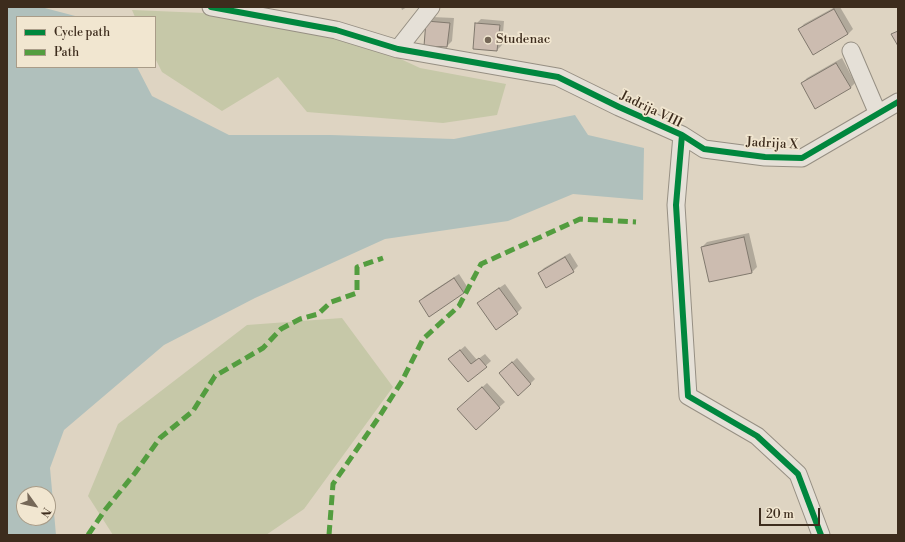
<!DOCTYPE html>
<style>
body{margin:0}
#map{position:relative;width:905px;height:542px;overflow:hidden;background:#ded4c2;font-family:"Libre Bodoni",serif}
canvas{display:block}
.frame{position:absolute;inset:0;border:8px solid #3d2c1d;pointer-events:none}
.legend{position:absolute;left:16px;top:16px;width:140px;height:52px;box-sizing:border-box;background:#f1e6d0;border:1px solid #a99c88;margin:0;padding:5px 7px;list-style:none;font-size:12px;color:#3d2c1d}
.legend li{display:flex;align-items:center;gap:8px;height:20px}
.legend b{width:20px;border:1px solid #a99c88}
.north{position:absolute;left:16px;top:486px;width:40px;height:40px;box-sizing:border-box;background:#f1e6d0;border:1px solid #a99c88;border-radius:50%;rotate:123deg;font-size:11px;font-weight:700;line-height:16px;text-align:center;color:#3d2c1d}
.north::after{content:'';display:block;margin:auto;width:14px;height:18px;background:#756757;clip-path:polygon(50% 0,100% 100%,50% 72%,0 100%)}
.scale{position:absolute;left:759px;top:508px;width:61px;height:18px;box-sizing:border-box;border:2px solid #3d2c1d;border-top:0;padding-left:5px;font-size:12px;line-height:14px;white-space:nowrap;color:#3d2c1d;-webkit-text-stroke:3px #f1e6d0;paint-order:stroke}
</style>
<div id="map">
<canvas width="905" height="542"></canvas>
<div class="frame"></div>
<ul class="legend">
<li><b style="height:5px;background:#00873e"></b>Cycle path</li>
<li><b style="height:5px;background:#539d3f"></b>Path</li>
</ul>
<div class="north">N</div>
<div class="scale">20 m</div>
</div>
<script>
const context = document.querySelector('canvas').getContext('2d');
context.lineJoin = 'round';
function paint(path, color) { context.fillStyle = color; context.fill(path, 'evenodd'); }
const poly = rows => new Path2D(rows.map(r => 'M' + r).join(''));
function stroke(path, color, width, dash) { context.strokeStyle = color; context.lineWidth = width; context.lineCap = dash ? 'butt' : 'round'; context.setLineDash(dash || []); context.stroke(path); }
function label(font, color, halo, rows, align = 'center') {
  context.font = font + ' "Libre Bodoni",serif'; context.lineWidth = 3.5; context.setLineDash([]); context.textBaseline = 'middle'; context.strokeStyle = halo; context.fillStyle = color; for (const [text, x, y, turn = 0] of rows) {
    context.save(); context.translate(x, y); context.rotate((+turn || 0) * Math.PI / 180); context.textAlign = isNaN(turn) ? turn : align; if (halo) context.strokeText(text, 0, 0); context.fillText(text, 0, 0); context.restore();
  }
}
const green = poly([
 [132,10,204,13,333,38,392,55,420,68,506,84,497,115,443,123,307,112,278,77,222,111,162,72,155,58,155,17,135,17],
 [342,318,393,387,304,509,266,535,113,535,88,496,118,424,247,325]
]);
const water = poly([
 [7,7,41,7,79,17,17,17,17,67,137,67,152,96,229,135,331,135,454,139,575,115,588,135,644,148,643,200,573,194,508,221,385,239,255,298,164,345,64,430,50,468,56,535,7,535],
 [24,494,48,494,48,518,24,518]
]);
const shadow = poly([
 [401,7,407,7,402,10],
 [835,7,840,7,853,29,848,34,813,54,799,29,804,24],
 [432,17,454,18,452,41,447,46,427,22],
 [481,19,504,21,502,45,497,50,476,24],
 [842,58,855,83,850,88,802,83,807,78],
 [749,233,757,267,752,272,710,281,702,247,707,242],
 [570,253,578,266,573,271,539,273,544,268],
 [459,274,468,288,463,292,420,301,425,296],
 [505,284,522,308,517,313,478,304,483,299],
 [465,346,477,360,485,354,491,361,468,381,450,359],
 [517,358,535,379,530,384,505,369],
 [487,383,505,402,476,428,464,404]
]);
const building = poly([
 [834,9,848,34,813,55,798,29,834,9],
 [426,21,450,23,447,47,424,46,426,21],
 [475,23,500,25,497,51,473,49,475,23],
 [898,31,898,46,891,34,898,31],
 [836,63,851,88,815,109,801,83,836,63],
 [744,237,752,273,709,282,701,247,744,237],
 [565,257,574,272,546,288,538,273,565,257],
 [454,278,464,293,429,317,419,301,454,278],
 [499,288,518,314,496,330,477,303,499,288],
 [460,350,471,364,479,358,487,367,468,382,448,359,460,350],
 [512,362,531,384,518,396,499,373,512,362],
 [482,387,500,408,476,430,457,409,482,387]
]);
const minor = poly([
 [211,7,336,30,398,49,558,77,619,107,682,135,676,205,688,396,757,436,798,474,821,535],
 [398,49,431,7],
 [851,51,878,114],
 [682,135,704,149,765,157,802,158,898,102]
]);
const quiet = poly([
 [88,535,105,510,135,473,160,438,193,411,215,376,263,348,281,329,300,319,318,314,331,302,357,293,357,267,383,258],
 [329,535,333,484,379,417,402,381,423,339,459,306,481,264,580,219,636,222]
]);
const cycleway = poly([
 [211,7,336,30,398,49,558,77,619,107,682,135,676,205,688,396,757,436,798,474,821,535],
 [682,135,704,149,765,157,802,158,898,102]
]);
const markers = [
 [488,40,4,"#756757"]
];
const poiNames = [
 ["Studenac",496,40]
];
const streetNames = [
 ["Jadrija VIII",651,110,26],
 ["Jadrija X",772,144,3]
];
paint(green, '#c6c8a8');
paint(water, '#b0c0bc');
paint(shadow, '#0003');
paint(building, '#ccbcb0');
stroke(building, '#80786d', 1);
stroke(minor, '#968f83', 19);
stroke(minor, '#e5e0d7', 17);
stroke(quiet, '#539d3f', 5, [10, 5]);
stroke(cycleway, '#00873e', 6);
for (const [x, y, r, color] of markers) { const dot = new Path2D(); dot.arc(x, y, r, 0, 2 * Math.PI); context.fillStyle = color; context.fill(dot); stroke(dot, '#f1e6d0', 1.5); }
label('13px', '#3d2c1d', '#f1e6d0', poiNames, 'left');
label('13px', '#3d2c1d', '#f1e6d0', streetNames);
</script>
